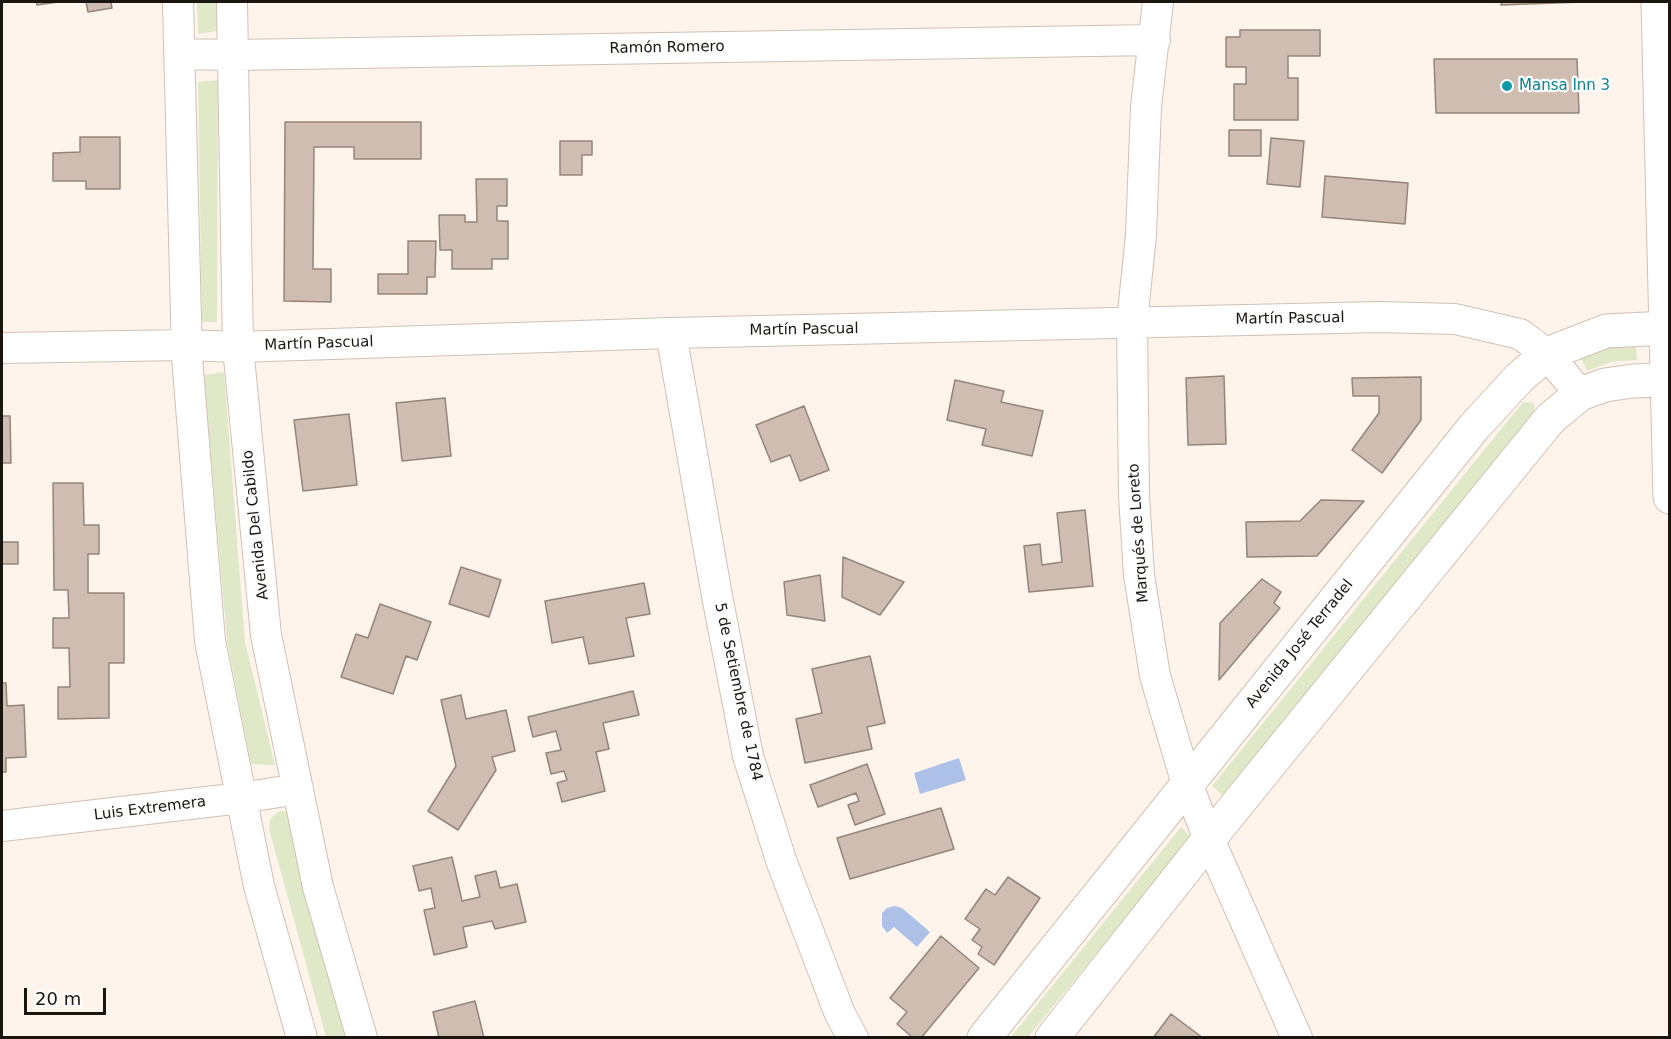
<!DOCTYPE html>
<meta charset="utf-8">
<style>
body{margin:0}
#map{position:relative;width:1671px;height:1039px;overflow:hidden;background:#fef4ec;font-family:"DejaVu Sans",sans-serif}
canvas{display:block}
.frame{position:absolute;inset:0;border:3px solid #1b1510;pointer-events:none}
.scale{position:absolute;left:24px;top:988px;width:82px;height:27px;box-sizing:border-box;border:3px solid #1b1510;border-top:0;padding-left:8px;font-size:18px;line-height:21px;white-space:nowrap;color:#1b1510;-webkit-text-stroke:4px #fff;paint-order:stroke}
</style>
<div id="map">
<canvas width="1671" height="1039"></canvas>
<div class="frame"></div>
<div class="scale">20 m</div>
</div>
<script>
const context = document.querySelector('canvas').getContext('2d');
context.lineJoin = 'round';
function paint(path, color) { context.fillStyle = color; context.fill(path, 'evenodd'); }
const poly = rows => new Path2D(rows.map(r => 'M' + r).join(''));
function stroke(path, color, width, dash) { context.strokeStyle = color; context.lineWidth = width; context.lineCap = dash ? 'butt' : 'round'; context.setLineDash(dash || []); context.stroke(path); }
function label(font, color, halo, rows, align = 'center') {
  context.font = font + ' "DejaVu Sans",sans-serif'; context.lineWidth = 4.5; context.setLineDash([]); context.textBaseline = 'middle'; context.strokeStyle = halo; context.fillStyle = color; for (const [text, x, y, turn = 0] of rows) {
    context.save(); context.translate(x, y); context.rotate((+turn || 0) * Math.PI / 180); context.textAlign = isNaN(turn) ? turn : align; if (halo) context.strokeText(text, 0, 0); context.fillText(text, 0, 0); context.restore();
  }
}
const green = poly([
 [197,2,216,2,217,31,198,34],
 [218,80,217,322,202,322,198,82],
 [1636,346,1637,360,1611,362,1587,371,1581,358,1609,348],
 [224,372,245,642,275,765,251,764,227,641,204,375],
 [1523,402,1534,403,1535,412,1224,797,1212,786],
 [279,811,286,811,292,815,350,1037,326,1037,269,829,270,819],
 [1181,827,1191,837,1028,1037,1010,1038]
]);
const water = poly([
 [959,758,966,780,920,794,914,773],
 [895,906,902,908,930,932,917,947,894,927,887,933,882,926,882,913,887,908]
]);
const building = poly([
 [36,2,58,2,37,5,36,2],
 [86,2,111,2,112,8,88,12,86,2],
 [1501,2,1582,2,1501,5,1501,2],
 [1240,30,1320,30,1320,56,1288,56,1288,78,1298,78,1298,120,1234,120,1234,84,1246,84,1246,67,1226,67,1226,37,1240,37,1240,30],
 [1434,59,1577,59,1579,113,1436,113,1434,59],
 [285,122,421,122,421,159,354,159,354,147,314,147,313,269,331,269,331,302,284,301,285,122],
 [1229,130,1261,130,1261,156,1229,156,1229,130],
 [80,137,120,137,120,189,86,189,86,181,53,181,53,153,80,152,80,137],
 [1271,138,1304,141,1300,187,1267,184,1271,138],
 [560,141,592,141,592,155,582,155,582,175,560,175,560,141],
 [1325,176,1408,183,1405,224,1322,217,1325,176],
 [476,179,507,179,507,206,497,206,497,221,508,221,508,259,492,259,492,269,452,269,452,250,440,250,439,215,465,215,465,222,477,222,476,179],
 [408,241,436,241,435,277,427,277,427,294,378,294,378,274,408,274,408,241],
 [1224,376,1226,444,1188,445,1186,378,1224,376],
 [1421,377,1421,420,1382,473,1352,450,1379,413,1379,396,1353,396,1352,378,1421,377],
 [955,380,1004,391,1001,402,1043,411,1032,456,982,445,986,429,947,420,955,380],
 [445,398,451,456,402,461,396,403,445,398],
 [804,406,829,470,800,481,790,455,771,462,756,425,804,406],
 [349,414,357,485,303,491,294,420,349,414],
 [2,416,10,416,11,463,2,463,2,416],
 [53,483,83,483,84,525,99,525,99,554,88,554,88,593,124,593,124,663,109,663,109,718,58,719,58,687,70,687,69,648,53,648,53,618,69,618,68,590,54,590,53,483],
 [1321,500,1364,501,1317,556,1247,557,1246,522,1300,521,1321,500],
 [1085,510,1093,586,1029,592,1024,546,1040,544,1042,565,1062,562,1057,513,1085,510],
 [2,542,18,542,18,564,2,564,2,542],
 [843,557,904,582,880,615,842,597,843,557],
 [461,567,501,580,489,617,449,604,461,567],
 [820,575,825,621,787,615,784,582,820,575],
 [1262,579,1281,592,1274,603,1280,608,1219,680,1220,623,1262,579],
 [644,583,650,614,626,618,634,656,589,664,583,637,552,643,545,601,644,583],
 [380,604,431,622,417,660,406,656,393,694,341,677,356,634,368,638,380,604],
 [870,656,885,723,867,727,872,749,805,763,796,719,822,713,812,669,870,656],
 [2,683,6,683,7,706,24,705,26,757,6,758,6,772,2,772,2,683],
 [633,691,639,715,603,723,609,749,596,752,605,791,562,802,557,783,567,780,564,771,551,774,546,753,561,750,556,731,533,737,528,717,633,691],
 [461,695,466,719,506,710,515,751,492,757,496,770,458,830,428,811,456,766,441,700,461,695],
 [867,764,885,814,855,825,848,805,859,801,856,793,818,807,810,785,867,764],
 [941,808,954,849,850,879,837,838,941,808],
 [452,857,462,901,480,897,475,876,496,871,500,888,517,884,526,922,495,929,492,921,463,927,467,947,434,955,424,910,435,908,431,888,419,891,413,866,452,857],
 [1008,877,1040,898,994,965,978,954,982,947,972,940,980,929,965,919,986,889,995,895,1008,877],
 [941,936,979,968,921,1038,913,1038,897,1024,907,1012,890,998,941,936],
 [475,1001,484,1038,439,1038,433,1012,475,1001],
 [1171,1014,1203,1038,1153,1038,1171,1014]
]);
const minor = poly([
 [178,2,187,357,210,641,259,886,302,1038],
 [232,2,238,347,266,635,318,887,362,1038],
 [1158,2,1146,107,1141,235,1132,322,1134,496,1139,575,1155,676,1187,784,1209,839,1297,1038],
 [180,54,233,55,1155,40],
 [671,333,717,596,748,756,782,863,840,1014,853,1038],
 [2,348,186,345,238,347,671,333,1380,317,1455,319,1520,334,1547,354,1580,394],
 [2,826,241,798,298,789]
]);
const tertiary = poly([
 [1658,2,1670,497],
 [984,1038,1474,427,1519,378,1547,354,1606,331,1666,328],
 [1052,1038,1209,839,1550,419,1580,394,1605,385,1633,381,1667,380]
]);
const markers = [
 [1507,86,6,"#0f9aa8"]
];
const streetNames = [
 ["Ramón Romero",667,48,-1],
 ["Martín Pascual",1290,319,-1],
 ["Martín Pascual",804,330,-1],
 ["Martín Pascual",319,344,-2],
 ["Avenida Del Cabildo",256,525,-96],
 ["Marqués de Loreto",1139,533,-94],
 ["Avenida José Terradel",1300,644,-51],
 ["5 de Setiembre de 1784",738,692,78],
 ["Luis Extremera",150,809,-7]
];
const cultureNames = [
 ["Mansa Inn 3",1519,86]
];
paint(green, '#dfe9c7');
paint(water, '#adc0e7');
paint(building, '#cebdb0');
stroke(building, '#958579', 1.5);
stroke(minor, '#d0c0b3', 32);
stroke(tertiary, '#d0c0b3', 35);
stroke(minor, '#fff', 30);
stroke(tertiary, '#fff', 33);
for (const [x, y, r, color] of markers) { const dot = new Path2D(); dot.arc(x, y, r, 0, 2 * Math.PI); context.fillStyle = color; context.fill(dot); stroke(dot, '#fff', 2); }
label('15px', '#1b1510', '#fff', streetNames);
label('15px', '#0d838f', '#fff', cultureNames, 'left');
</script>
